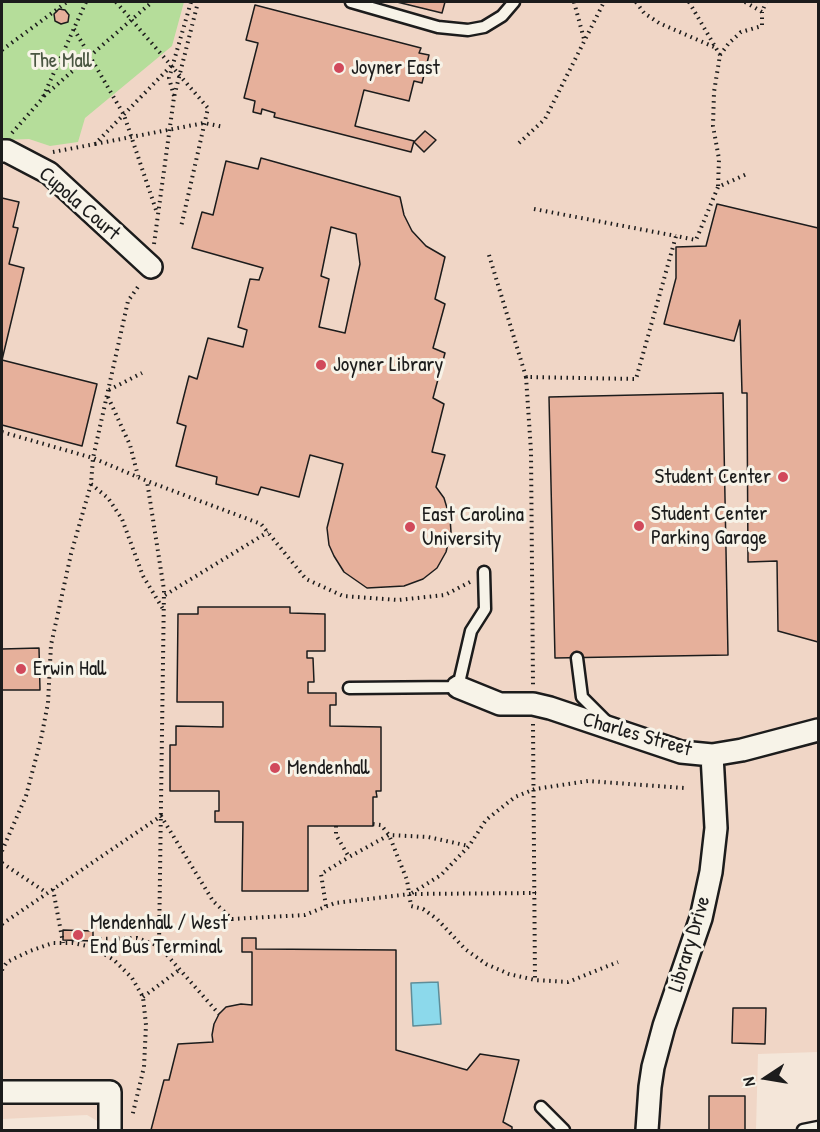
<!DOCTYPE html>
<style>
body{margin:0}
#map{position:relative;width:820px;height:1132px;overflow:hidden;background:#f4e6d9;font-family:"Patrick Hand",sans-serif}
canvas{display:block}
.frame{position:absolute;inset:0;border:3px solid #1c1c1c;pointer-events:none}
.north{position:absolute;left:736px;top:1048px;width:60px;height:60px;-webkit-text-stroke:4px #f7f3e8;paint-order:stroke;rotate:258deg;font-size:16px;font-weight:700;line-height:24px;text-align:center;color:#1c1c1c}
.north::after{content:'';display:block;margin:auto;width:21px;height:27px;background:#1c1c1c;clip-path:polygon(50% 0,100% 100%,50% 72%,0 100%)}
</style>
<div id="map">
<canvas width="820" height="1132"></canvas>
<div class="frame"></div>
<div class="north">N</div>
</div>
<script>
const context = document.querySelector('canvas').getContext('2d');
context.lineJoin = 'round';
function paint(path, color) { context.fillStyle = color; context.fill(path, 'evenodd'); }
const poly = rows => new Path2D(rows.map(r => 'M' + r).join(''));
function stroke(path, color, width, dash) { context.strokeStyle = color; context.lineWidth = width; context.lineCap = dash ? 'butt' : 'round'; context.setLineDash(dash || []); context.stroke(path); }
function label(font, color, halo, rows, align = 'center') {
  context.font = font + ' "Patrick Hand",sans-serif'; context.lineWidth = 6; context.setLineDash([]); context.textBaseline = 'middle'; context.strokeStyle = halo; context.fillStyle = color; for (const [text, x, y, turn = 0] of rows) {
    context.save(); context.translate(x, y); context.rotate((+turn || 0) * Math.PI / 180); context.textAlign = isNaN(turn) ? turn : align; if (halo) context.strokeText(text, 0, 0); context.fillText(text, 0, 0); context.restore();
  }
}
const built = poly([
 [2,2,818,2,818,1052,758,1054,756,1130,113,1130,87,1115,2,1119]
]);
const green = poly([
 [2,2,184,2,172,46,85,118,78,142,50,146,29,139,2,140]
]);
const water = poly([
 [438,982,441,1024,413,1026,411,983,438,982]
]);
const building = poly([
 [397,2,445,2,442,13,397,2],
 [255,5,421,48,419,53,429,55,422,83,414,81,409,101,364,90,355,126,414,141,411,152,274,117,275,113,262,109,261,114,253,112,255,101,244,98,258,43,246,40,255,5],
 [59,9,65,10,69,15,68,22,61,24,55,21,54,14,59,9],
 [425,131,436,140,424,152,414,142,425,131],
 [261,158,400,197,404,215,412,231,426,246,445,257,435,299,445,304,433,348,445,353,433,398,444,404,432,452,445,455,436,487,444,498,450,518,451,532,446,552,437,568,423,579,404,586,367,588,344,572,334,556,329,545,327,528,343,464,310,455,299,497,261,487,258,495,216,484,217,477,176,466,186,426,177,423,189,376,197,379,208,338,243,347,247,330,238,327,250,279,259,280,263,268,192,248,202,212,213,215,226,161,258,169,261,158],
 [331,227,356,234,360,264,345,333,319,327,329,279,321,276,331,227],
 [2,198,19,202,13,227,18,228,9,264,24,268,2,360,97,384,82,446,2,425,2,198],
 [717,204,818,228,818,642,778,631,777,561,748,562,747,393,742,393,740,320,734,341,664,324,676,278,676,247,706,246,717,204],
 [723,393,728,655,555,658,549,397,723,393],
 [198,607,290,607,290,613,325,614,325,651,307,651,307,658,313,658,314,682,308,682,308,693,336,693,336,705,330,705,330,726,381,727,381,791,376,791,377,797,373,797,373,826,308,826,308,891,242,891,243,822,215,822,215,811,219,811,219,791,170,791,170,745,176,745,176,726,223,727,223,702,177,702,178,614,198,614,198,607],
 [39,648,40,690,2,690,2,649,39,648],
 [63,930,93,931,93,941,63,940,63,930],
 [242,938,256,938,256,949,396,950,396,1050,467,1070,480,1054,519,1060,503,1122,512,1127,512,1130,151,1130,164,1080,169,1080,178,1044,213,1042,212,1035,214,1024,219,1014,226,1007,241,1004,252,1005,252,952,242,952,242,938],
 [733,1008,766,1008,765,1044,732,1043,733,1008],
 [709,1096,745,1096,745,1130,709,1130,709,1096]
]);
const path = poly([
 [116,2,208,108,181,227],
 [574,2,584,39],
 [636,2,644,13,659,23,714,47],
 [689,2,720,55,714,92,713,126,719,159,718,187],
 [745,2,762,12,766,2],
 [74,29,124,115,157,213],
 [2,50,67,2],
 [720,55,729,43,741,32,762,26,762,12],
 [44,96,152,2],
 [174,96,169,78,191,2],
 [12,133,42,99,86,2],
 [519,143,545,119,604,2],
 [95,144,204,123,224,127],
 [53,152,95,144,172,65],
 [534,209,676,236],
 [154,244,174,97,198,2],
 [489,255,526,377,636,379,676,236,696,240,718,187,749,173],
 [526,377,531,451,533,685],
 [109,390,142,373],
 [108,397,130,445,138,476],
 [2,432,93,458,147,481,261,524,306,579,343,596,398,600,445,595,470,582],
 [91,484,108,498,122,519,143,576,163,609],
 [165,595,268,532],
 [533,724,535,980],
 [373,824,381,825,389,835,407,880,411,906,423,909,437,919,465,949,486,964,509,974,535,980,568,982,618,962],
 [336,826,336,835,349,857,389,835,428,837,469,846],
 [2,851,26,796,41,739,48,703,51,645,71,554,91,484,93,458,128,301,140,284],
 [2,863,47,893],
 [53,889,63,943],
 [412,893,441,875,469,846,486,820,515,797,535,789,588,781,684,788],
 [326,906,321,874,349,857],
 [2,924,161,816,213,901,232,919,305,915,335,903,410,894,536,893],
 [159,946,219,1014],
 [92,947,98,939,137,938,159,946,164,590,147,481],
 [2,970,7,962,30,951,53,943,73,943,92,947,114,960,132,978,143,997,146,1025,144,1067,132,1117],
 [143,997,179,970]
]);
const lane = poly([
 [351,2,438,27,468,30,484,27,502,16,514,2],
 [577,658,582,697,607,722],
 [349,688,458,687,471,631,485,609,484,572],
 [541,1107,564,1130],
 [803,1130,818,1127]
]);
const street = poly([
 [2,151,7,151,49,173,151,267],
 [458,687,500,704,533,704,550,708,681,752,712,755,742,750,818,730],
 [2,1092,110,1092,110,1130],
 [647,1130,650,1087,653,1067,664,1026,701,918,711,872,716,828,712,755]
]);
const markers = [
 [339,68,6,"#d1495b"],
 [321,365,6,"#d1495b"],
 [783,477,6,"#d1495b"],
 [639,526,6,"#d1495b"],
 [410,527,6,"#d1495b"],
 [21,669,6,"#d1495b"],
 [275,768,6,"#d1495b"],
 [78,935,6,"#d1495b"]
];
const parkNames = [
 ["The Mall",61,61]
];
const poiNames = [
 ["Joyner East",351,68],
 ["Joyner Library",333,365],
 ["Student Center",771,477,"right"],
 ["Student Center",651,514],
 ["Parking Garage",651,538],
 ["East Carolina",422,515],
 ["University",422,539],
 ["Erwin Hall",33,669],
 ["Mendenhall",287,768],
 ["Mendenhall / West",90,923],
 ["End Bus Terminal",90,947]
];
const streetNames = [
 ["Cupola Court",79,204,41],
 ["Charles Street",637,735,16],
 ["Library Drive",690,944,-73]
];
paint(built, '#f0d6c6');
paint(green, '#b5dd9a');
paint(water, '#8cd9eb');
stroke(water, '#5f8d98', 1.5);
paint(building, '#e6b09b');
stroke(building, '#1c1c1c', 1.5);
stroke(lane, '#1c1c1c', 15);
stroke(street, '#1c1c1c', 26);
stroke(path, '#1c1c1c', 4, [1.5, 4.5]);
stroke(lane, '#f7f3e8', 10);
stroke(street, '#f7f3e8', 21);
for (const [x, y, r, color] of markers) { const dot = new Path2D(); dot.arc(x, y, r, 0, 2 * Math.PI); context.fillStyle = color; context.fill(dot); stroke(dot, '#f7f3e8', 2); }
label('21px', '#4a5642', '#f7f3e8', parkNames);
label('21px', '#1c1c1c', '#f7f3e8', poiNames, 'left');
label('21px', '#1c1c1c', '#f7f3e8', streetNames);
</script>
